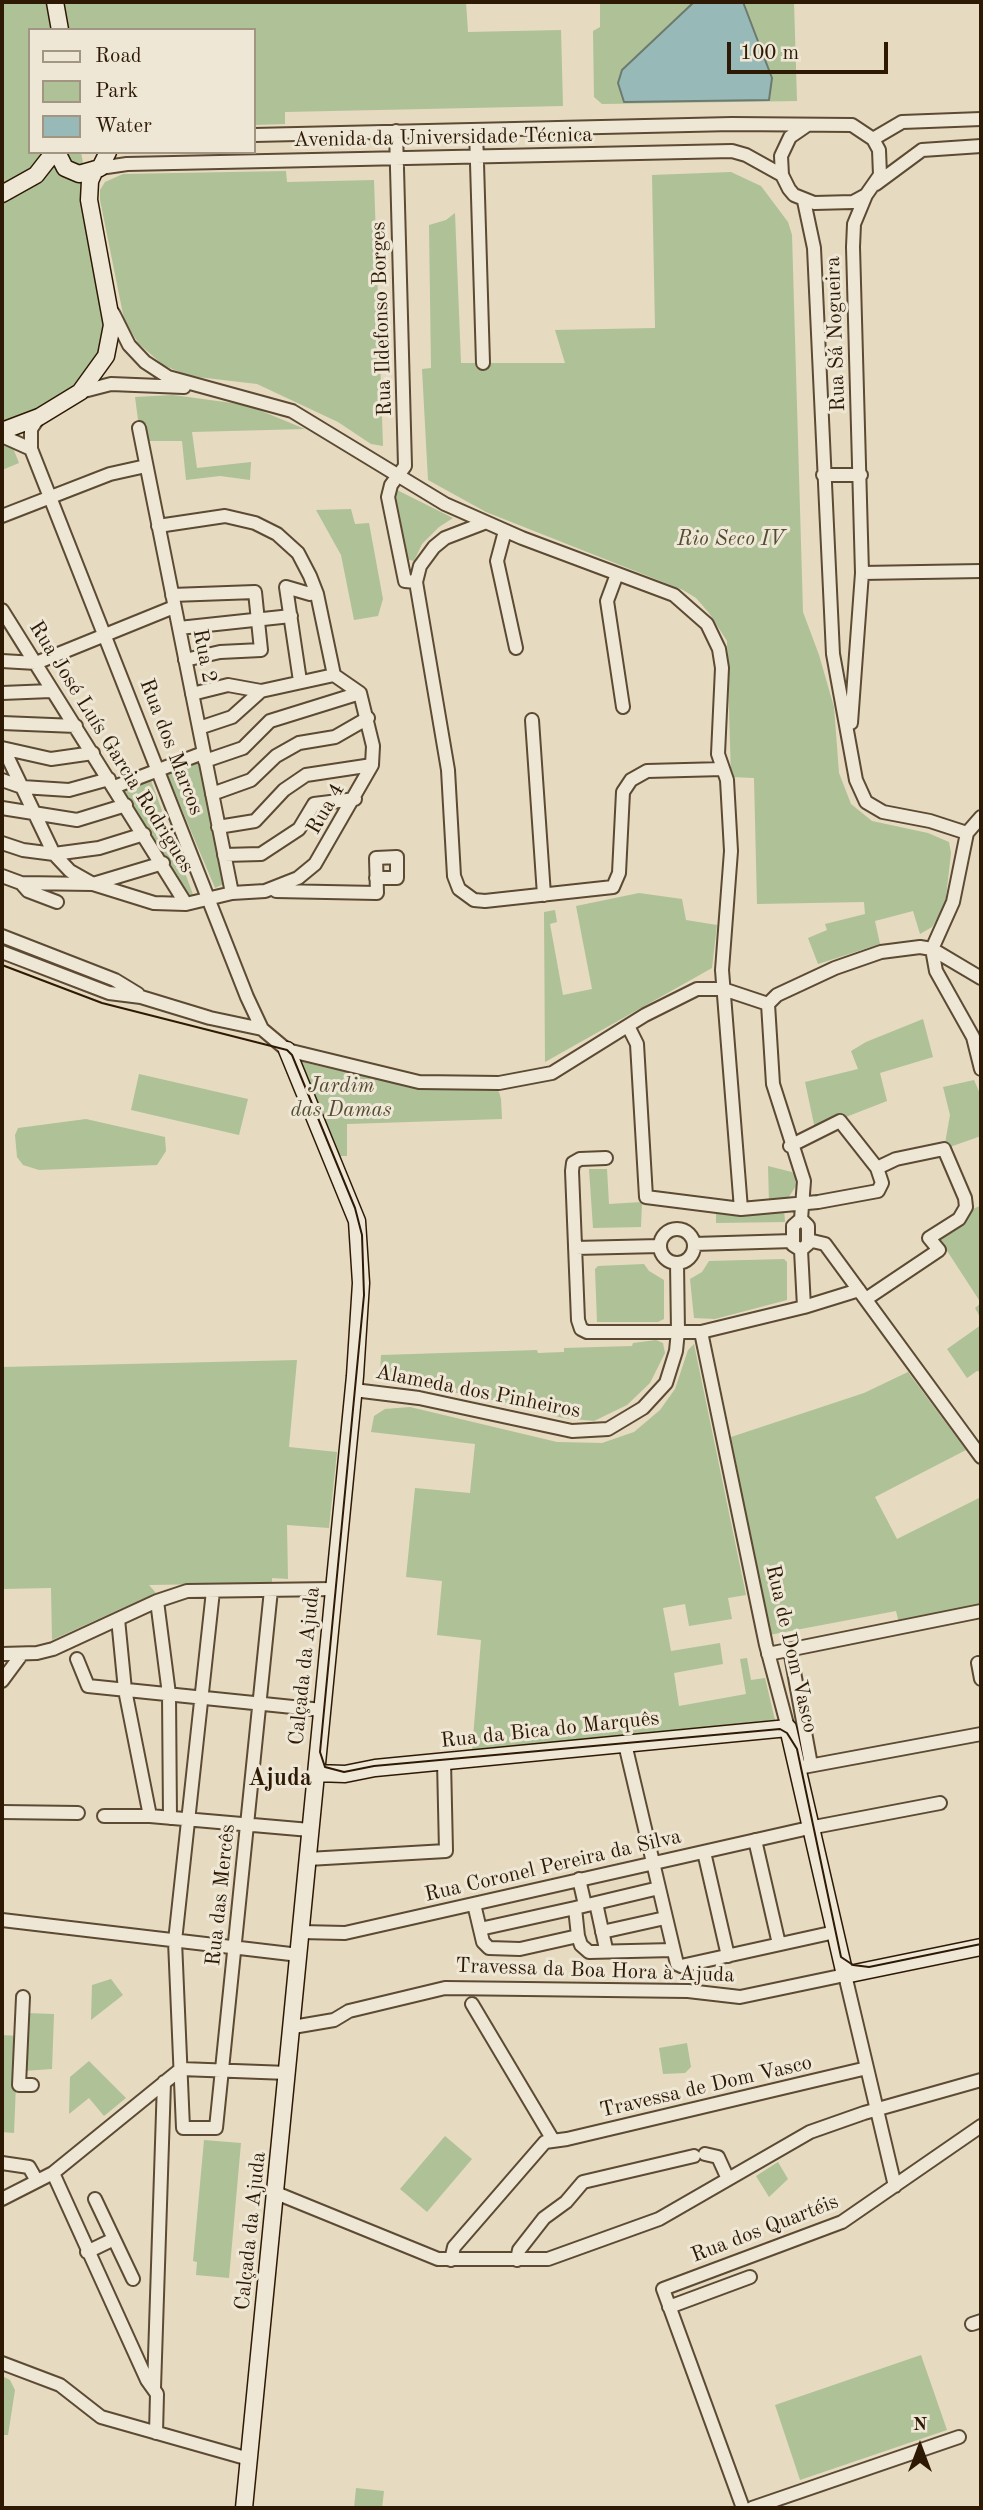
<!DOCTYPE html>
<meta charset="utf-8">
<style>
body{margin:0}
#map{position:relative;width:983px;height:2510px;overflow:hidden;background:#e6dac0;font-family:"Old Standard TT",serif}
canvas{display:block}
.frame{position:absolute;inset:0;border:4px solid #2e1a04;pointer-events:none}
.legend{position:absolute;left:28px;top:28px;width:228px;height:126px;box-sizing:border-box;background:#efe7d6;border:2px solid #a29582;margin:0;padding:9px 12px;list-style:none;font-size:21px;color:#2e1a04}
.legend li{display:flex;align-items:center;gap:14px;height:35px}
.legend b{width:35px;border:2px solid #a29582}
.north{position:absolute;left:885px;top:2412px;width:70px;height:70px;-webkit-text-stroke:5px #efe7d6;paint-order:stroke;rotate:0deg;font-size:19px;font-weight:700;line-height:28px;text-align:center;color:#2e1a04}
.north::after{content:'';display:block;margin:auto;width:24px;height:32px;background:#2e1a04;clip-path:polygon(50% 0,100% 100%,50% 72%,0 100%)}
.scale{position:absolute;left:727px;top:42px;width:161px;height:32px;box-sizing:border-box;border:4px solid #2e1a04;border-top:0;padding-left:9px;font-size:21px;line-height:24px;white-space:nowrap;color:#2e1a04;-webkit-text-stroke:5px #efe7d6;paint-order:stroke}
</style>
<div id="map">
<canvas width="983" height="2510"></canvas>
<div class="frame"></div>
<ul class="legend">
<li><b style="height:9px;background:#efe7d6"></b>Road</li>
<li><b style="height:19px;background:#aec197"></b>Park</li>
<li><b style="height:19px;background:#97bab8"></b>Water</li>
</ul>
<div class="north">N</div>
<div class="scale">100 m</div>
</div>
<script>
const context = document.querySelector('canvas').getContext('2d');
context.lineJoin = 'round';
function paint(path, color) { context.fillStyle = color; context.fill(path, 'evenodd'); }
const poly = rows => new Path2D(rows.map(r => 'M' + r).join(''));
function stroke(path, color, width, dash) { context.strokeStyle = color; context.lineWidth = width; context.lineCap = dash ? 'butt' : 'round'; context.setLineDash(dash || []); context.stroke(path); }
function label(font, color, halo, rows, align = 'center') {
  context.font = font + ' "Old Standard TT",serif'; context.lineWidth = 6; context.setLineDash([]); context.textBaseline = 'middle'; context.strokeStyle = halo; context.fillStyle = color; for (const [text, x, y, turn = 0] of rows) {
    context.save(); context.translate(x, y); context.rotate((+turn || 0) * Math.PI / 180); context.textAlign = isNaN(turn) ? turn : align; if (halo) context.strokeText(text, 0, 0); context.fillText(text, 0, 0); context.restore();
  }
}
const green = poly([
 [2,2,466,2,468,32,561,30,563,106,285,112,285,124,254,125,254,30,30,30,30,152,81,152,112,318,93,378,5,428,19,463,2,470],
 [600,2,794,2,797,101,602,104,594,97,593,31,600,27],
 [286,171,287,182,374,180,383,446,371,444,338,422,257,384,189,376,163,365,138,343,124,319,100,200,100,190,105,182,123,174],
 [731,172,761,186,788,222,792,235,803,612,819,655,834,707,839,773,851,804,872,821,928,833,949,842,951,853,945,906,932,927,920,934,913,911,875,921,880,944,818,964,808,938,827,930,825,924,865,914,864,902,757,904,754,778,731,777,727,641,709,613,696,598,683,590,486,512,428,480,422,369,431,368,429,225,446,220,455,213,461,363,565,363,555,330,655,328,652,175],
 [173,395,247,405,305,429,192,432,197,468,251,462,250,480,220,476,186,480,182,441,147,441,139,427,135,397],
 [393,488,453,518,439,527,422,544,414,561,405,559],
 [351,509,355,524,369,523,383,599,378,616,354,620,341,555,316,510],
 [200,759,224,884,215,888,166,772],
 [150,778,195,900,188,899,120,789],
 [639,893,682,899,686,920,717,925,712,968,545,1062,544,912,555,910,557,922,550,924,563,995,592,989,576,906],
 [923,1019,933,1057,880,1073,887,1101,815,1129,805,1082,858,1069,851,1051,866,1042],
 [298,1061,411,1087,493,1088,499,1092,501,1099,502,1119,347,1124,347,1156,338,1156],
 [139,1074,248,1099,239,1135,131,1110],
 [974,1080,981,1096,981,1136,944,1149,950,1115,943,1087],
 [86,1119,165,1137,166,1151,157,1165,39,1170,23,1165,17,1157,15,1135,18,1128],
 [768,1166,792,1172,795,1176,796,1186,786,1201,769,1202],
 [589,1169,607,1169,609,1204,642,1202,641,1227,593,1228],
 [980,1206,981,1210,981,1319,975,1308,981,1303,940,1240,966,1223,970,1210],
 [784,1209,785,1222,716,1223,716,1211],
 [784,1259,787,1262,787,1300,715,1319,694,1318,690,1279,702,1272,709,1261],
 [644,1264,649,1271,664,1280,664,1319,658,1322,597,1322,595,1269,598,1266],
 [981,1325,981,1372,977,1371,967,1378,947,1349],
 [656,1340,663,1343,665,1353,650,1383,627,1405,594,1421,563,1418,503,1402,385,1379,380,1373,381,1355,537,1350,538,1353,564,1352,564,1348,632,1346,633,1343],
 [694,1344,746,1595,728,1598,732,1619,689,1626,685,1604,663,1608,671,1651,720,1643,723,1664,674,1673,679,1706,746,1694,740,1659,747,1658,751,1680,765,1678,775,1720,472,1750,481,1640,437,1635,442,1581,406,1577,415,1488,470,1493,475,1444,371,1432,374,1416,385,1409,410,1407,557,1442,602,1443,634,1432,660,1410,675,1389,688,1350],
 [297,1360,289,1447,337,1452,329,1528,287,1525,288,1579,272,1578,272,1583,149,1585,156,1593,52,1640,51,1588,2,1589,2,1367],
 [908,1372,966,1450,875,1497,897,1539,981,1497,981,1606,899,1623,896,1611,769,1635,731,1437,864,1393],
 [111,1979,123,1995,91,2020,92,1985],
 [26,2013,54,2014,52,2069,23,2071],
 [2,2035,18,2036,14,2133,2,2132],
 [687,2043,691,2067,685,2073,663,2074,659,2048],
 [89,2061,126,2098,104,2116,89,2098,69,2114,70,2077],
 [445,2136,472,2159,427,2212,400,2189],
 [204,2140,241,2143,229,2278,196,2275,197,2262,193,2261],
 [778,2162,788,2179,769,2197,756,2176],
 [921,2355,947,2430,800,2480,775,2405],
 [2,2376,10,2380,15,2390,8,2435,2,2435],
 [356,2488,384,2491,382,2508,354,2508]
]);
const water = poly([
 [694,2,743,2,772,78,769,100,624,102,618,83,622,70,694,2]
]);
const street = poly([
 [476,130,483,363],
 [396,131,405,466,391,485,388,497,405,581,416,582],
 [254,135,732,124,852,125,873,139,879,150,880,175,866,195,853,202,814,203,794,195,789,189,782,175,781,156,790,137,806,126],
 [873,139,902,122,981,119],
 [100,168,127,164,732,151,746,155,782,175],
 [876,184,922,150,981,146],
 [804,201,814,248,833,654,856,780,866,802,883,812,930,821,967,833],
 [113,313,129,345,145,362,168,377,292,411,445,504,522,538,674,595,707,624,719,649,722,668,718,754,727,780,731,851,722,970,741,1209],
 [80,392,111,384,184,387],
 [39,417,31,429,31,449,247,997,262,1029,287,1050,419,1082,499,1083,552,1073,645,1015,697,989,723,989,768,1004],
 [139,428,232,893],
 [2,436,31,449],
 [823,475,861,475],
 [2,516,110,474,146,466],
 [484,523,445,538,434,547,420,566,416,582,448,770,454,876,459,889,474,900,485,901,613,887,619,873,623,792,631,780,647,771,723,769],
 [158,526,225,516,255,523,277,534,298,553,310,576,317,594,334,675],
 [505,531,497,561,516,648],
 [862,573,981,571],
 [617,574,607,601,623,707],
 [172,595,255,592,261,650,220,652,185,660],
 [2,610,186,904],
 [179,628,291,616],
 [2,661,36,663,174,607],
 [300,681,286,587,310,594],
 [2,693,51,691],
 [192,694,228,685,261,691,334,675],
 [532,720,544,895],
 [2,723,76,726],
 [851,723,862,573,853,247,854,224,866,195],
 [199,728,232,717,261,691],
 [2,748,51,759,93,753],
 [2,751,9,760,54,854,70,871,93,884,154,903,186,904,232,893,265,891,298,878,315,864,372,765,373,746,360,693,334,675],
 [205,761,243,748,270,721,360,693],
 [2,780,22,787,69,790,109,779],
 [114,787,203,753],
 [212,794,251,780,276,756,299,743,335,737,368,718],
 [2,808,77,820,126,805],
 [218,827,255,821,284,790,306,775,372,765],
 [2,843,23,850,54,854,99,848,144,834],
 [224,855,261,854,299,829,314,804,355,799],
 [2,876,21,883,93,884,163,863],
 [21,883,28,891,57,902],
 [276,891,377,893,376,858,397,857,397,878,376,878],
 [2,936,115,980,138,994],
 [932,949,953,902,967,833,981,817],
 [932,949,936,971,973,1037,981,1069],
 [2,952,109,993,141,997,210,1018,262,1029],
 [768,1004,773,1084,804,1181,801,1219,793,1226,793,1245,801,1250,808,1244,808,1226,801,1219],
 [768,1004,777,995,835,968,881,952,920,947,932,949,981,978],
 [628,1026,637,1044,646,1197,741,1209,818,1202,878,1191,882,1183,877,1168,840,1121,790,1146],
 [606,1158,580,1159,573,1163,572,1171,578,1320,581,1329,587,1332,701,1332,804,1307,859,1290],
 '660 1246a17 17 0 1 1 34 0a17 17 0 1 1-34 0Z',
 [808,1240,825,1244,981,1457],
 [694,1244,793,1241],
 [575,1248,660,1246],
 [801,1250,804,1307],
 [866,1299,939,1250,929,1238,959,1219,966,1207,965,1198,944,1149,896,1159,877,1168],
 [701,1332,766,1645,788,1728],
 [354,1390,419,1398,572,1431,608,1429,643,1408,666,1383,676,1351,678,1331,677,1263],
 [213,1591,175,1941,183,2128,216,2128,271,1590],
 [157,1601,169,1694,170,1818],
 [118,1619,125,1690,150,1816],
 [790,1650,811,1765],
 [2,1654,37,1653,53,1649,157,1601,187,1591,334,1589],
 [768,1654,981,1611],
 [77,1659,88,1686,322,1710],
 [978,1663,981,1679],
 [2,1681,22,1654],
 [625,1744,677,1964,681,1966,835,1932],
 [798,1768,981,1734],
 [2,1812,78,1813],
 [104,1816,150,1816,310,1830],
 [755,1840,779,1944],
 [704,1852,728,1956],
 [308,1859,446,1851,444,1761],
 [579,1879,585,1905],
 [659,1888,575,1908,578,1936,581,1945,589,1952,673,1950],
 [596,1903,606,1949],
 [474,1904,483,1942,489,1948,520,1949,578,1936],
 [2,1920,299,1955],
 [480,1929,575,1908],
 [301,1932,345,1933,809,1828,940,1803],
 [602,1932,665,1918],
 [23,1997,19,2085,32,2085],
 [472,2004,553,2140],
 [293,2027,334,2020,349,2011,445,1988,688,1991,740,1997,845,1975,895,2186],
 [705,2154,718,2157,728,2179],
 [2,2163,29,2167,37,2181],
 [53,2173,147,2380,157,2394,156,2433],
 [276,2193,438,2259,548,2259,659,2219,810,2132,864,2113,981,2080],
 [2,2199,53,2173,181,2069,288,2073],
 [95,2199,133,2279],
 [87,2252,114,2239],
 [451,2260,454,2247,545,2142,567,2139,867,2068],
 [517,2260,519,2250,544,2218,566,2202,583,2182,694,2156],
 [669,2307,750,2277],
 [972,2324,981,2321],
 [2,2363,60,2385,101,2417,249,2459],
 [154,2388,164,2082],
 [743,2508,663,2289,842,2222,981,2126],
 [752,2508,959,2437]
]);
const secondary = poly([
 [55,2,60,30],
 [57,152,65,168,79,174,100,168,108,152],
 [2,194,36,175,54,152],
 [2,431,39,417,80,392,106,356,112,325,89,200,90,181,94,172],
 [316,1773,345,1774,375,1768,788,1728,845,1975,981,1947],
 [244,2508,355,1376,361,1283,357,1221,287,1050]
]);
const tram = poly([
 [2,965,102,1003,287,1050,292,1055,355,1208,362,1235,364,1295,320,1752,325,1767,344,1772,374,1766,780,1729,787,1733,797,1749,841,1957,853,1965,869,1967,981,1944]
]);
const streetNames = [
 ["Avenida da Universidade Técnica",443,138,-1],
 ["Rua Ildefonso Borges",382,319,-92],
 ["Rua Sá Nogueira",836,334,-92],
 ["Rua 2",204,656,79],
 ["Rua José Luís Garcia Rodrigues",111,747,58],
 ["Rua dos Marcos",171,747,69],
 ["Rua 4",326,809,-60],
 ["Alameda dos Pinheiros",478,1392,11],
 ["Rua de Dom Vasco",791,1649,77],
 ["Calçada da Ajuda",305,1666,-84],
 ["Rua da Bica do Marquês",550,1730,-6],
 ["Rua Coronel Pereira da Silva",553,1866,-13],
 ["Rua das Mercês",221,1895,-84],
 ["Travessa da Boa Hora à Ajuda",595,1971,2],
 ["Travessa de Dom Vasco",706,2087,-13],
 ["Rua dos Quartéis",765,2229,-21],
 ["Calçada da Ajuda",251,2231,-84]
];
const parkNames = [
 ["Rio Seco IV",731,539],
 ["Jardim",341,1086],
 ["das Damas",341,1110]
];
const quarterNames = [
 ["Ajuda",280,1779]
];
paint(green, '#aec197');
paint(water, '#97bab8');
stroke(water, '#6d7a70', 2);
stroke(street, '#5c4a33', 16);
stroke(secondary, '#2e1a04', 19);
stroke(street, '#efe7d6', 12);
stroke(secondary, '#efe7d6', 16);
stroke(tram, '#2e1a04', 2);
label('21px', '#2e1a04', '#efe7d6', streetNames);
label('italic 21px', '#544c30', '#efe7d6', parkNames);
label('bold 24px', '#2e1a04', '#efe7d6', quarterNames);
</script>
